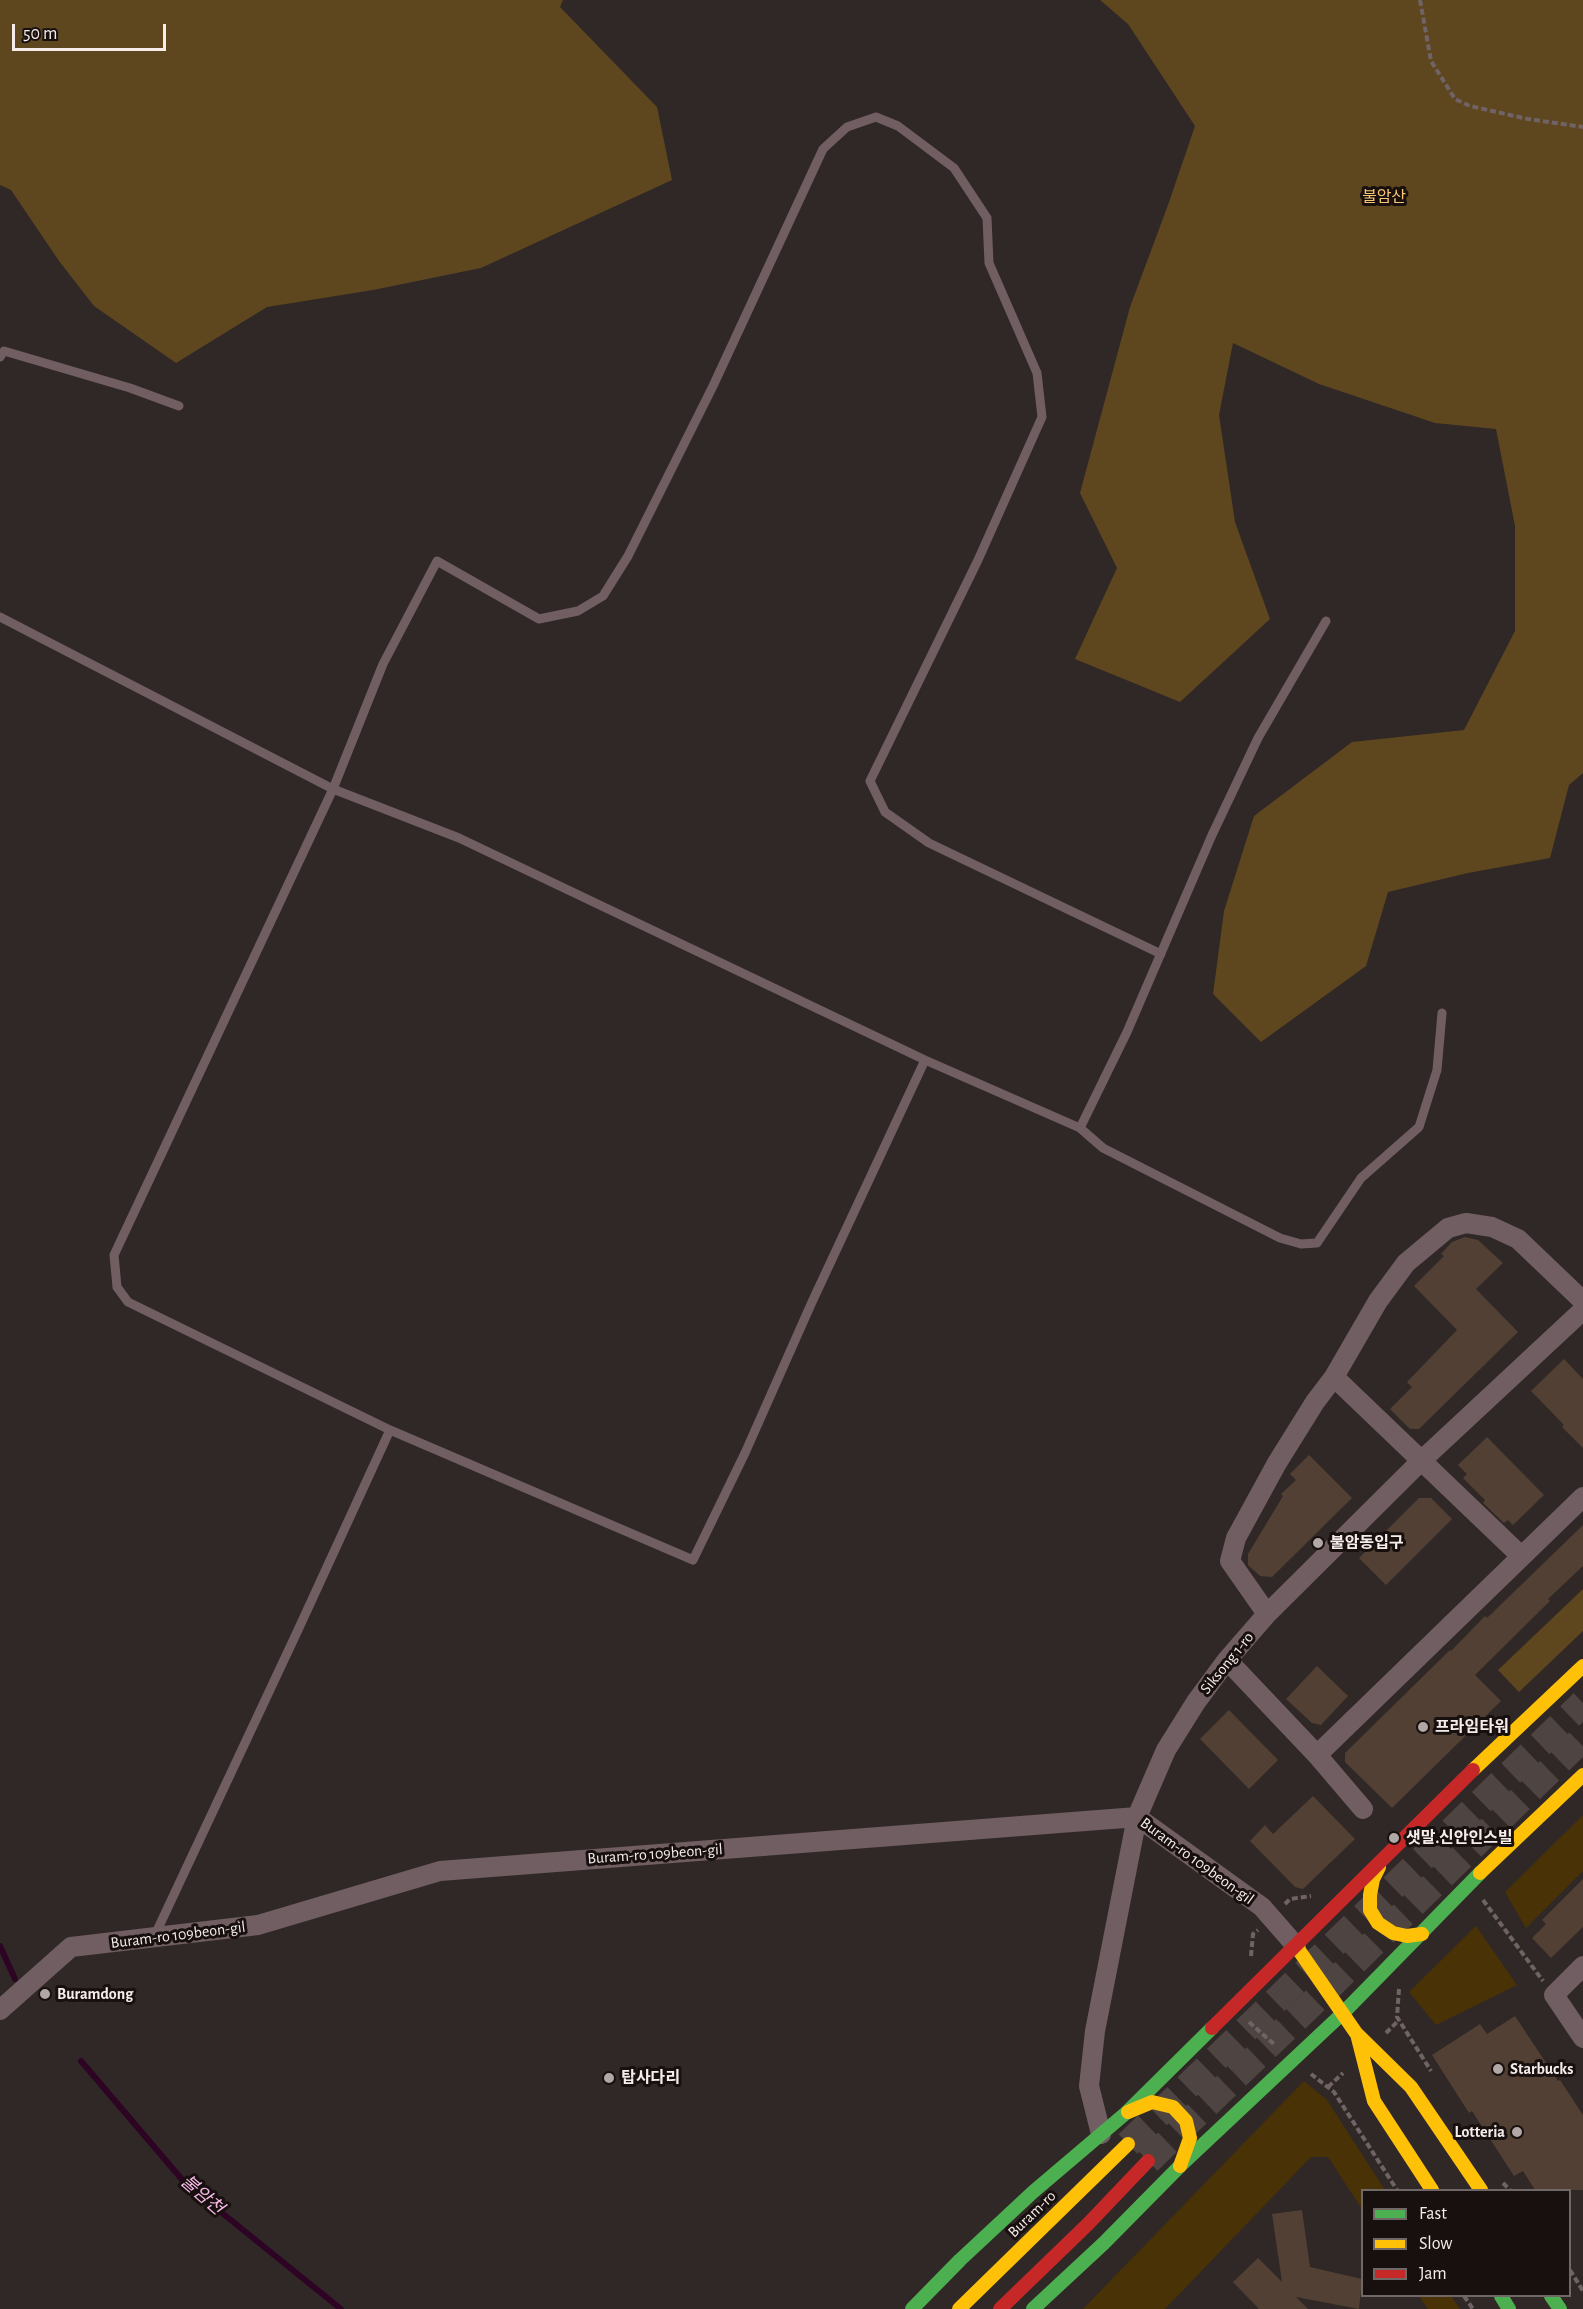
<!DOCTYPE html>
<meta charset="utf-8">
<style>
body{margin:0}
#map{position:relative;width:1583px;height:2309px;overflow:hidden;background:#302826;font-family:"Alegreya Sans",sans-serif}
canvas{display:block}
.legend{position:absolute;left:1361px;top:2189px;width:210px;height:108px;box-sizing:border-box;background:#17100f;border:2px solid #706867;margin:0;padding:8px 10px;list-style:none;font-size:18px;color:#f6ecea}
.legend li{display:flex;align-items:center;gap:12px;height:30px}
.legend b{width:30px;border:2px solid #706867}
.scale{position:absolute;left:12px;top:24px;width:154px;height:27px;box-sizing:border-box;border:3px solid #f6ecea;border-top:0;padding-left:8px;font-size:18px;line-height:21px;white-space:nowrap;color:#f6ecea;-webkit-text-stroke:4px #17100f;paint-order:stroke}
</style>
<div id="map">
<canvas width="1583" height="2309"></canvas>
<ul class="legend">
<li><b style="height:8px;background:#4caf50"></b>Fast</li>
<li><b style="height:8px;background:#ffc107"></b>Slow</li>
<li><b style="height:8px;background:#c62828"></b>Jam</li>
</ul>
<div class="scale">50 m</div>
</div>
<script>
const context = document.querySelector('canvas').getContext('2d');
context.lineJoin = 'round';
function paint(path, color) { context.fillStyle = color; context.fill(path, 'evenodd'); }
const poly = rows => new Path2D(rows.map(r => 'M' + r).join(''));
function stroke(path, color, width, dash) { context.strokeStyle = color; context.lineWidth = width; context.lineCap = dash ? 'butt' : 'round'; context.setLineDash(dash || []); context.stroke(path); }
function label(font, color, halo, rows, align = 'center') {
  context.font = font + ' "Alegreya Sans","Noto Sans KR",sans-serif'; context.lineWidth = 6; context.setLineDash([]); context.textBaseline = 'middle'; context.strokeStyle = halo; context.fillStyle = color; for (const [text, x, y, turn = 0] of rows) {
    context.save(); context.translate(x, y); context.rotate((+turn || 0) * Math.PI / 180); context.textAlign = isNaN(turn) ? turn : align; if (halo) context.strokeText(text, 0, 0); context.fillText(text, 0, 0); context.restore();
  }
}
const green = poly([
 [1583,1815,1583,1871,1526,1928,1505,1892],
 [1476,1926,1517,1985,1436,2025,1409,1992],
 [1304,2081,1327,2100,1385,2190,1362,2190,1362,2209,1328,2157,1311,2157,1165,2309,1083,2309],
 [1419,2296,1451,2296,1460,2309,1428,2309]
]);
const forest = poly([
 [0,0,563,0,560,7,657,107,672,180,481,268,373,290,267,307,176,363,94,306,59,261,11,190,0,185],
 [1100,0,1583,0,1583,773,1569,785,1550,858,1468,873,1388,892,1366,966,1261,1042,1213,994,1224,911,1254,816,1352,742,1464,730,1515,631,1515,526,1496,429,1435,423,1319,384,1233,343,1219,415,1235,522,1270,619,1180,702,1075,659,1117,568,1080,493,1130,307,1168,205,1195,126,1128,24],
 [1583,1589,1583,1631,1519,1692,1498,1670]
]);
const stream = poly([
 [0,1946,15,1979],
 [81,2061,185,2183,341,2309]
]);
const building = poly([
 [1465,1237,1478,1240,1503,1263,1476,1289,1518,1332,1419,1429,1410,1429,1390,1409,1412,1387,1407,1382,1457,1330,1414,1286,1444,1256,1441,1254,1452,1242],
 [1564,1359,1583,1379,1583,1448,1562,1427,1564,1425,1531,1391],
 [1487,1437,1544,1495,1513,1525,1508,1520,1504,1523,1483,1503,1485,1500,1463,1478,1467,1474,1458,1465],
 [1309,1455,1352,1498,1272,1577,1260,1576,1248,1565,1248,1554,1283,1496,1281,1494,1296,1480,1290,1474],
 [1419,1498,1431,1498,1452,1519,1386,1585,1359,1558],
 [1583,1525,1583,1566,1548,1599,1550,1601,1475,1675,1501,1701,1392,1808,1345,1762,1345,1753,1450,1650,1451,1651,1485,1616,1487,1618],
 [1317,1666,1348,1696,1321,1725,1312,1723,1286,1699],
 [1229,1710,1278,1760,1249,1789,1200,1739],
 [1313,1796,1355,1839,1303,1889,1295,1887,1250,1841,1265,1825,1273,1834],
 [1583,1879,1583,1927,1551,1958,1532,1938,1546,1924,1542,1920],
 [1515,2016,1558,2081,1560,2080,1583,2115,1583,2190,1535,2190,1523,2171,1514,2176,1472,2111,1469,2113,1432,2055,1480,2024,1487,2034],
 [1302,2210,1310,2267,1362,2279,1359,2309,1296,2297,1308,2309,1259,2309,1233,2282,1258,2258,1282,2282,1272,2214]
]);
const secondaryTunnel = poly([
 [1128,2144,1583,1703],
 [1148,2161,1327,1989,1583,1738]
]);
const path = poly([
 [1420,0,1431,61,1455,99,1470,106,1528,119,1583,127],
 [1483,1900,1543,1981],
 [1285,1904,1290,1899,1311,1896],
 [1251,1956,1253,1934,1258,1930],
 [1399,1989,1397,2017,1431,2071],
 [1249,2022,1275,2045],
 [1386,2033,1399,2020],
 [1311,2074,1334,2092,1397,2190],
 [1328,2087,1343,2073],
 [1503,2183,1510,2190],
 [1570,2270,1583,2291],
 [1464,2296,1473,2309]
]);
const lane = poly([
 [0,357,4,351,130,388,179,406],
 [0,617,333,789,459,838,925,1060,1080,1128,1103,1148,1280,1238,1301,1244,1317,1243,1361,1178,1419,1127,1437,1070,1442,1013],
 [925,1060,812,1302,745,1453,693,1560,390,1430,128,1302,117,1287,114,1255,333,789,383,664,437,561,539,619,578,611,603,596,628,556,713,386,823,149,847,127,876,117,898,126,954,168,987,218,989,263,1037,373,1042,417,978,560,870,781,885,812,929,843,1161,954],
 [1080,1128,1127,1032,1212,835,1258,738,1326,621],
 [154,1937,298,1630,390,1430]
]);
const street = poly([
 [1334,1377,1378,1301,1406,1263,1448,1228,1466,1223,1492,1227,1518,1239,1583,1301],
 [1267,1614,1230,1561,1236,1538,1277,1463,1315,1402,1334,1377,1521,1556],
 [1227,1660,1317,1755,1363,1809],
 [1317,1755,1583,1497],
 [1583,1966,1554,1995,1583,2038],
 [0,2010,71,1947,258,1925,440,1871,1137,1817,1262,1907,1296,1946],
 [1101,2134,1089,2086,1095,2031,1137,1817,1166,1750,1196,1702,1227,1660,1267,1614,1421,1461,1583,1310]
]);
const fast = poly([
 [1501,2296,1509,2309],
 [1551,2296,1560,2309],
 [912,2309,960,2260,1033,2192,1126,2113,1212,2028],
 [1033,2309,1104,2243,1179,2167,1343,2013,1480,1873]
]);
const slow = poly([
 [1473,1770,1583,1666],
 [1379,1867,1373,1879,1370,1895,1370,1910,1378,1923,1393,1933,1407,1936,1422,1934],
 [1480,1873,1583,1775],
 [1296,1946,1356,2033,1411,2087,1481,2190],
 [1357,2034,1374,2101,1432,2190],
 [1128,2112,1152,2102,1173,2107,1186,2121,1190,2138,1180,2166],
 [959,2309,1128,2144]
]);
const jam = poly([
 [1212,2028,1473,1770],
 [1000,2309,1088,2224,1148,2161]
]);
const markers = [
 [1318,1543,6,"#b1a7a5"],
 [1423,1727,6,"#b1a7a5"],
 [1394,1838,6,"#b1a7a5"],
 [45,1994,6,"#b1a7a5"],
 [1498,2069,6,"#b1a7a5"],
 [609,2078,6,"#b1a7a5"],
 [1517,2132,6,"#b1a7a5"]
];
const parkNames = [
 ["불암산",1384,197]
];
const poiNames = [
 ["불암동입구",1330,1543],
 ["프라임타워",1435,1727],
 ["샛말.신안인스빌",1406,1838],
 ["Buramdong",57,1994],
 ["Starbucks",1510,2069],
 ["탑사다리",621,2078],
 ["Lotteria",1505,2132,"right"]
];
const streetNames = [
 ["Siksong 1-ro",1227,1663,-51],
 ["Buram-ro 109beon-gil",655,1854,-4],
 ["Buram-ro 109beon-gil",1197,1861,36],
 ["Buram-ro 109beon-gil",178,1935,-7],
 ["Buram-ro",1032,2214,-44]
];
const waterNames = [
 ["불암천",202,2195,41]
];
paint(green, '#493205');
paint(forest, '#5e461f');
stroke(stream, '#2e0424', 6);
paint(building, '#514033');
stroke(secondaryTunnel, '#4e4543', 27, [27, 14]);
stroke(path, '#706365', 4, [6, 3]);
stroke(lane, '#715e63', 9);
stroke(street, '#715e63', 20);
stroke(fast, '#4caf50', 14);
stroke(slow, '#ffc107', 14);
stroke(jam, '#c62828', 14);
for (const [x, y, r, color] of markers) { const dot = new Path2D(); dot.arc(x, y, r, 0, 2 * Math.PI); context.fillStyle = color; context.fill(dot); stroke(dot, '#17100f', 2); }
label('16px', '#f9c671', '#17100f', parkNames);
label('bold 16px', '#f6ecea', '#17100f', poiNames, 'left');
label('16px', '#f6ecea', '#17100f', streetNames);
label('italic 18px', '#f6b9e4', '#17100f', waterNames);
</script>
